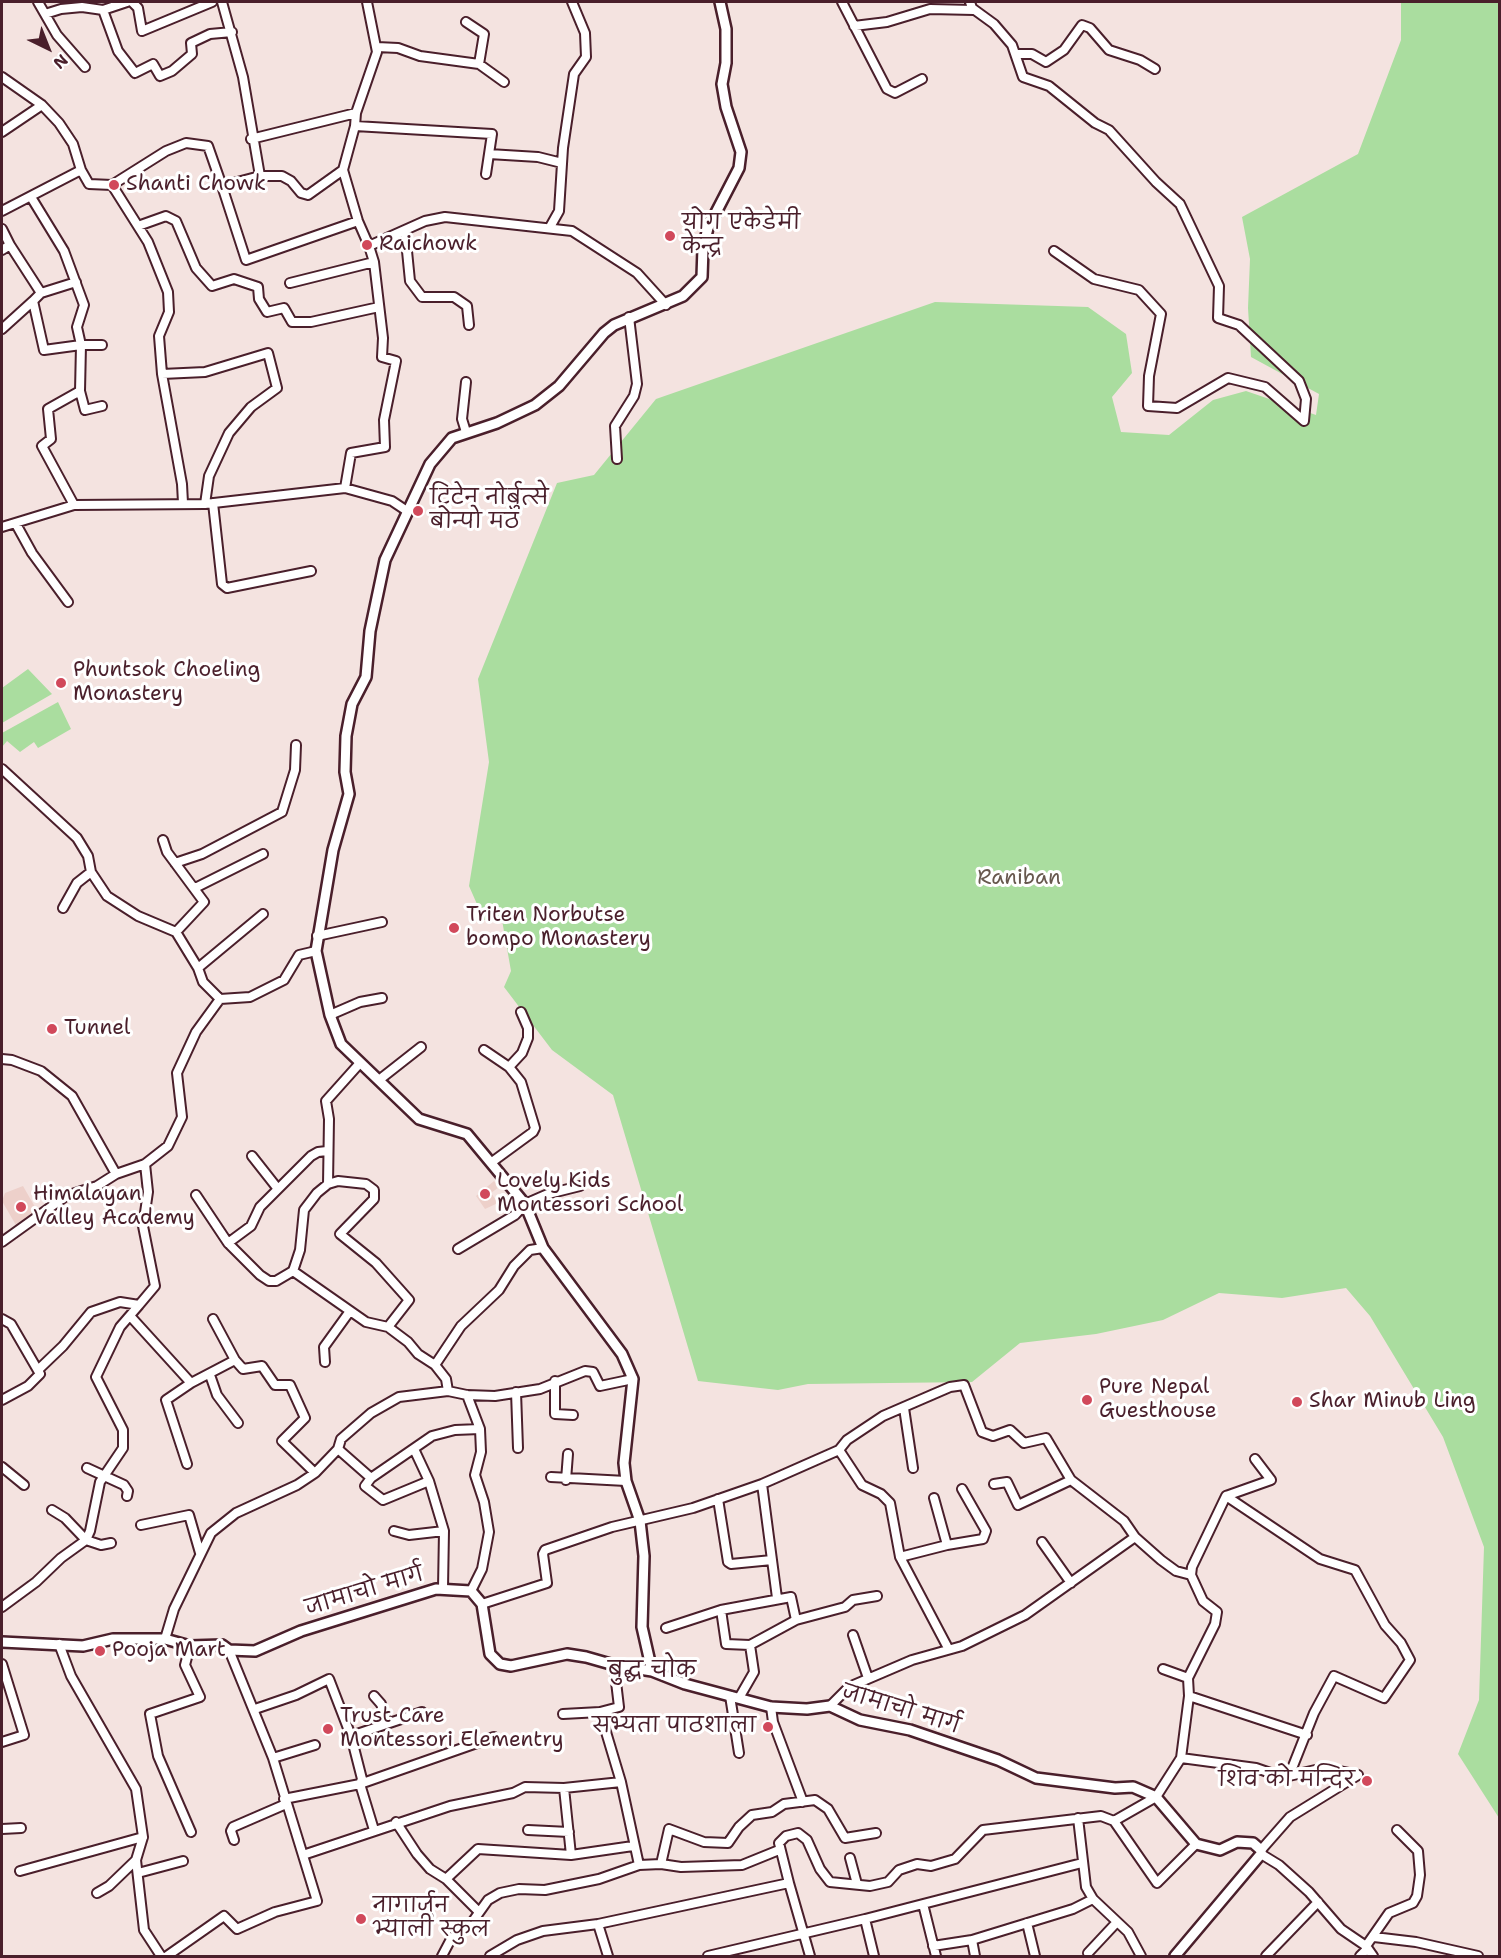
<!DOCTYPE html>
<meta charset="utf-8">
<style>
body{margin:0}
#map{position:relative;width:1501px;height:1958px;overflow:hidden;background:#f4e3e0;font-family:"Shantell Sans",sans-serif}
canvas{display:block}
.frame{position:absolute;inset:0;border:3px solid #4a1f2b;pointer-events:none}
.north{position:absolute;left:18px;top:18px;width:60px;height:60px;-webkit-text-stroke:4px #fff;paint-order:stroke;rotate:137deg;font-size:16px;font-weight:700;line-height:24px;text-align:center;color:#4a1f2b}
.north::after{content:'';display:block;margin:auto;width:21px;height:27px;background:#4a1f2b;clip-path:polygon(50% 0,100% 100%,50% 72%,0 100%)}
</style>
<div id="map">
<canvas width="1501" height="1958"></canvas>
<div class="frame"></div>
<div class="north">N</div>
</div>
<script>
const context = document.querySelector('canvas').getContext('2d');
context.lineJoin = 'round';
function paint(path, color) { context.fillStyle = color; context.fill(path, 'evenodd'); }
const poly = rows => new Path2D(rows.map(r => 'M' + r).join(''));
function stroke(path, color, width, dash) { context.strokeStyle = color; context.lineWidth = width; context.lineCap = dash ? 'butt' : 'round'; context.setLineDash(dash || []); context.stroke(path); }
function label(font, color, halo, rows, align = 'center') {
  context.font = font + ' "Shantell Sans","Playpen Sans Deva",sans-serif'; context.lineWidth = 6; context.setLineDash([]); context.textBaseline = 'middle'; context.strokeStyle = halo; context.fillStyle = color; for (const [text, x, y, turn = 0] of rows) {
    context.save(); context.translate(x, y); context.rotate((+turn || 0) * Math.PI / 180); context.textAlign = isNaN(turn) ? turn : align; if (halo) context.strokeText(text, 0, 0); context.fillText(text, 0, 0); context.restore();
  }
}
const built = poly([
 [494,1181,499,1187,491,1193,498,1203,485,1209,476,1196],
 [23,1186,39,1214,17,1227,2,1201,5,1193]
]);
const green = poly([
 [1401,2,1499,2,1499,1818,1458,1754,1479,1700,1484,1547,1443,1437,1370,1316,1346,1288,1282,1298,1219,1293,1163,1320,1096,1334,1020,1343,972,1382,808,1384,778,1390,698,1381,613,1095,552,1050,504,987,511,971,502,920,484,920,469,886,489,762,478,679,557,483,594,475,656,399,935,302,1088,307,1126,334,1132,373,1112,397,1121,432,1169,435,1213,400,1246,391,1316,415,1319,394,1251,357,1248,308,1250,259,1242,217,1358,154,1401,40],
 [28,669,52,694,2,723,2,688],
 [58,702,71,729,38,748,34,742,20,752,7,741,2,747,2,733]
]);
const minor = poly([
 [38,2,57,35,85,67],
 [132,2,138,8,142,31,212,2],
 [222,2,243,77,260,176],
 [367,2,377,52,356,113,355,126,492,134,486,174],
 [842,2,887,89,895,93,922,79],
 [970,2,972,8,994,24,1012,45,1023,77,1049,86,1095,123,1109,130,1156,182,1180,204,1219,286,1218,318,1239,325,1299,381,1306,399,1304,421,1265,387,1228,378,1177,408,1148,406,1149,376,1161,314,1139,290,1094,279,1054,251],
 [103,10,118,51,135,73,153,64,160,76,172,71,192,54,191,43,210,34,232,32],
 [45,14,61,9,82,7,103,10,127,2],
 [466,22,484,34,479,64],
 [854,26,887,22,930,9,974,10],
 [377,47,398,48,420,56,479,64,504,82],
 [1017,54,1032,54,1046,62,1064,50,1082,25,1090,28,1109,50,1140,60,1155,69],
 [2,77,42,105,59,123,73,144,81,170,89,184,112,185,148,242,168,292,169,312,159,336,162,374,182,484,183,503],
 [2,132,42,105],
 [251,139,356,113],
 [489,154,538,157,562,163],
 [343,170,355,126],
 [112,185,166,151,186,143,208,146,222,186,260,176,282,176,291,181,301,193,308,195,343,170,358,221,369,246,425,221,445,217,572,231,637,273,666,305],
 [222,186,246,260,358,221],
 [31,197,64,251,84,305,77,327,81,345,102,345],
 [2,211,81,170],
 [138,226,166,216,176,221,196,268,212,286,234,279,258,287,259,299,267,312,284,308,292,322,311,322,379,307],
 [550,227,559,211,563,148,574,74,586,57,585,33,572,2],
 [2,229,10,245],
 [405,231,410,281,422,297,454,297,467,306,469,325],
 [2,250,10,245,41,293,76,282],
 [290,283,374,262],
 [41,293,33,301,44,350,81,345,80,391,48,409,51,439,42,446,74,505],
 [2,329,33,301],
 [162,374,205,372,268,353,277,388,251,407,229,433,209,476,205,504],
 [466,382,462,419,466,432],
 [80,391,85,410,102,406],
 [617,459,615,426,634,396,637,384,629,317],
 [345,488,351,453,385,447,384,420,396,361,382,357,383,338,374,262,369,246],
 [213,503,222,584,227,588,311,571],
 [16,524,32,553,68,602],
 [2,527,74,505,205,504,345,488,392,501,407,511],
 [2,769,77,838,88,856,91,872,107,896,138,916,176,932,198,968,203,982,220,999,250,997,284,980,299,955,316,951],
 [163,840,167,852,204,902,176,932],
 [175,863,202,854,282,812,295,770,296,745],
 [195,888,263,854],
 [63,908,77,883,91,872],
 [317,936,382,922],
 [198,968,263,914],
 [330,1015,360,1002,382,998],
 [484,1050,509,1067,521,1082,535,1128,533,1132,492,1162],
 [2,1059,12,1060,41,1071,72,1096,116,1174],
 [509,1067,522,1053,528,1038,528,1028,521,1012],
 [379,1080,421,1047],
 [328,1184,329,1119,326,1101,360,1063],
 [278,1189,311,1156,318,1152,327,1151],
 [196,1195,228,1243,260,1275,269,1281,276,1281,293,1271,300,1250,304,1210,317,1193,328,1184,338,1181,366,1184,374,1190,374,1199,340,1234,376,1263,409,1300,388,1327],
 [2,1242,66,1196,97,1186,116,1174,145,1164,168,1146,182,1117,177,1073,196,1032,220,999],
 [228,1243,251,1226,260,1207,278,1189,252,1156],
 [458,1249,515,1215,525,1204,548,1194,580,1186],
 [293,1271,366,1322,388,1327,408,1342,418,1354,435,1365,446,1379,448,1391],
 [131,1317,191,1383,235,1360],
 [2,1319,11,1324,40,1374,28,1386,2,1400],
 [213,1319,235,1360,243,1369,262,1366,275,1385,290,1385,305,1418,282,1441,315,1473,338,1449,341,1439,371,1413,399,1397,448,1391,467,1395,495,1396,540,1389,585,1371,593,1372,600,1386,633,1379],
 [325,1362,324,1347,350,1311],
 [435,1365,461,1326,499,1290,514,1266,530,1250,543,1248],
 [39,1369,63,1346,91,1312,120,1302,139,1305,155,1286,143,1226,148,1192,145,1164],
 [210,1375,217,1395,238,1423],
 [555,1381,555,1414,573,1415],
 [516,1392,518,1448],
 [904,1408,913,1468],
 [338,1449,371,1478,365,1486,383,1500,429,1481],
 [414,1449,429,1481,444,1531,443,1588],
 [839,1450,862,1485,881,1494,890,1503,900,1557,948,1648],
 [187,1464,166,1400,191,1383],
 [2,1467,24,1485],
 [87,1468,124,1485,128,1491,127,1496],
 [551,1477,626,1481],
 [371,1478,432,1436,455,1430,480,1429,467,1395],
 [566,1480,568,1454],
 [762,1484,777,1598],
 [994,1484,1007,1482,1018,1505,1071,1480],
 [718,1499,728,1562,731,1564,772,1560],
 [52,1510,65,1518,86,1540,101,1545,111,1543],
 [141,1525,189,1515,200,1553],
 [394,1531,409,1535,444,1531],
 [1042,1542,1071,1583],
 [947,1545,983,1539,986,1531,962,1489],
 [900,1557,947,1545,934,1498],
 [471,1591,482,1569,489,1532,484,1502,475,1475,481,1452,480,1429],
 [482,1604,547,1583,543,1554,545,1550,612,1527,693,1508,762,1484,839,1450,847,1440,883,1416,950,1387,964,1385,982,1432,993,1436,1010,1430,1024,1443,1046,1438,1071,1480,1124,1521,1135,1537,1161,1560,1176,1571,1191,1575],
 [2,1607,36,1582,61,1558,86,1540,90,1531,100,1482,123,1448,123,1430,96,1377,120,1327,139,1305],
 [721,1610,726,1644,750,1645,796,1620,845,1607,853,1600,877,1596],
 [666,1628,721,1610,791,1597,796,1620],
 [853,1635,868,1678],
 [165,1639,174,1609,211,1533,236,1513,297,1485,315,1473],
 [59,1644,71,1676,136,1789,143,1837,136,1860,144,1930,161,1956],
 [190,1646,185,1665,200,1697,150,1714,158,1756,191,1832],
 [2,1664,24,1735,2,1742],
 [1163,1669,1188,1678],
 [374,1696,381,1704,387,1723],
 [730,1696,739,1753],
 [1189,1696,1307,1735],
 [739,1698,754,1672,750,1645],
 [830,1706,849,1687,912,1660,962,1646,1025,1615,1135,1537],
 [771,1707,773,1722,803,1802],
 [255,1709,296,1695,329,1679,351,1736,362,1779,360,1784,374,1830],
 [563,1714,600,1712],
 [351,1736,422,1712],
 [273,1758,315,1745],
 [1181,1758,1256,1768,1285,1778,1289,1776,1314,1713,1334,1676,1384,1698,1410,1660,1401,1643,1385,1625,1355,1570,1320,1559,1226,1496],
 [1289,1776,1324,1768,1358,1775],
 [621,1782,639,1865],
 [564,1788,571,1855,633,1846],
 [284,1799,360,1784,494,1737],
 [1078,1818,1086,1887,1093,1899,1128,1932,1141,1956],
 [396,1822,417,1854,430,1869,446,1879,478,1849,571,1855],
 [2,1829,21,1828],
 [528,1830,569,1832],
 [234,1840,231,1831,233,1827,286,1804],
 [1196,1844,1157,1883,1114,1821,1156,1797,1181,1758,1189,1696,1188,1678,1215,1624,1217,1612,1203,1601,1191,1575,1192,1567,1226,1496,1271,1480,1255,1459],
 [1261,1850,1290,1817,1358,1775],
 [1261,1854,1279,1865,1309,1892,1341,1929,1366,1946,1389,1913,1413,1903,1417,1896,1420,1875,1418,1851,1397,1830],
 [303,1855,450,1806,513,1793,525,1787,564,1788,621,1782,600,1712,619,1707,614,1665],
 [850,1858,857,1884],
 [661,1864,681,1867,742,1865,779,1850],
 [20,1871,143,1837],
 [138,1873,183,1861],
 [446,1879,479,1912],
 [789,1883,779,1843,786,1836,798,1833,807,1840,820,1869,830,1882,870,1886,888,1882,899,1870,917,1864,931,1866,955,1859,983,1830,1101,1816,1114,1821],
 [97,1893,109,1886,136,1860],
 [923,1904,1082,1863],
 [865,1919,923,1904,936,1956],
 [1027,1923,1035,1956],
 [598,1924,608,1956],
 [1374,1937,1416,1942,1478,1956],
 [972,1940,975,1956],
 [933,1946,972,1940,1073,1909,1093,1899],
 [1366,1946,1373,1956],
 [1088,1953,1117,1922],
 [167,1956,224,1916,237,1929,275,1912,317,1901,273,1758,229,1650],
 [442,1956,451,1939,473,1921,488,1900,500,1893,519,1889,545,1890,599,1879,639,1865,661,1864,669,1829,704,1842,728,1843,739,1827,752,1815,772,1812,784,1804,815,1800,828,1809,845,1838,876,1833],
 [490,1956,517,1940,543,1931,598,1924,789,1883,810,1956],
 [708,1956,865,1919,874,1956],
 [1266,1956,1318,1902],
 [1360,1956,1367,1949]
]);
const tertiary = poly([
 [2,1642,83,1646,113,1639,165,1639,190,1646,222,1645,229,1650,255,1651,301,1631,436,1589,471,1591,482,1604,490,1654,500,1664,511,1666,567,1654,586,1657,614,1665,652,1671,685,1684,771,1707,807,1709,830,1706,860,1720,910,1730,998,1760,1036,1778,1115,1788,1133,1787,1156,1797,1196,1844,1220,1850,1237,1842,1253,1843,1261,1850,1261,1854,1175,1956],
 [652,1671,642,1627,644,1556,640,1521,626,1481,624,1463,633,1379,622,1354,543,1248,525,1204,467,1134,419,1119,341,1044,330,1015,316,951,333,850,349,794,345,772,346,736,352,704,366,677,370,631,385,560,430,464,452,438,497,423,535,405,559,386,604,333,614,325,683,296,702,277,703,248,708,228,739,168,741,152,726,107,722,84,726,63,726,29,720,2]
]);
const markers = [
 [114,185,6,"#d1495b"],
 [670,236,6,"#d1495b"],
 [367,245,6,"#d1495b"],
 [418,511,6,"#d1495b"],
 [61,683,6,"#d1495b"],
 [454,928,6,"#d1495b"],
 [52,1029,6,"#d1495b"],
 [485,1194,6,"#d1495b"],
 [21,1207,6,"#d1495b"],
 [1087,1400,6,"#d1495b"],
 [1297,1402,6,"#d1495b"],
 [100,1651,6,"#d1495b"],
 [768,1727,6,"#d1495b"],
 [328,1729,6,"#d1495b"],
 [1367,1781,6,"#d1495b"],
 [361,1919,6,"#d1495b"]
];
const poiNames = [
 ["Shanti Chowk",126,185],
 ["योग एकेडेमी",682,224],
 ["केन्द्र",682,248],
 ["Raichowk",379,245],
 ["ट्रिटेन नोर्बुत्से",430,499],
 ["बोन्पो मठ",430,523],
 ["Phuntsok Choeling",73,671],
 ["Monastery",73,695],
 ["Triten Norbutse",466,916],
 ["bompo Monastery",466,940],
 ["Tunnel",64,1029],
 ["Lovely Kids",497,1182],
 ["Montessori School",497,1206],
 ["Himalayan",33,1195],
 ["Valley Academy",33,1219],
 ["Pure Nepal",1099,1388],
 ["Guesthouse",1099,1412],
 ["Shar Minub Ling",1309,1402],
 ["Pooja Mart",112,1651],
 ["Trust Care",340,1717],
 ["Montessori Elementry",340,1741],
 ["सभ्यता पाठशाला",756,1727,"right"],
 ["शिव को मन्दिर",1355,1781,"right"],
 ["नागार्जुन",373,1907],
 ["भ्याली स्कुल",373,1931]
];
const parkNames = [
 ["Raniban",1019,879]
];
const streetNames = [
 ["जामाचो मार्ग",365,1592,-17],
 ["जामाचो मार्ग",901,1710,17]
];
const neighbourhoodNames = [
 ["बुद्ध चोक",652,1671]
];
paint(built, '#edd0ca');
paint(green, '#aadd9f');
stroke(minor, '#4a1f2b', 12);
stroke(tertiary, '#4a1f2b', 14);
stroke(minor, '#fff', 8);
stroke(tertiary, '#fff', 9);
for (const [x, y, r, color] of markers) { const dot = new Path2D(); dot.arc(x, y, r, 0, 2 * Math.PI); context.fillStyle = color; context.fill(dot); stroke(dot, '#fff', 2); }
label('21px', '#4a1f2b', '#fff', poiNames, 'left');
label('21px', '#67584e', '#fff', parkNames);
label('21px', '#4a1f2b', '#fff', streetNames);
label('22px', '#4a1f2b', '#fff', neighbourhoodNames);
</script>
